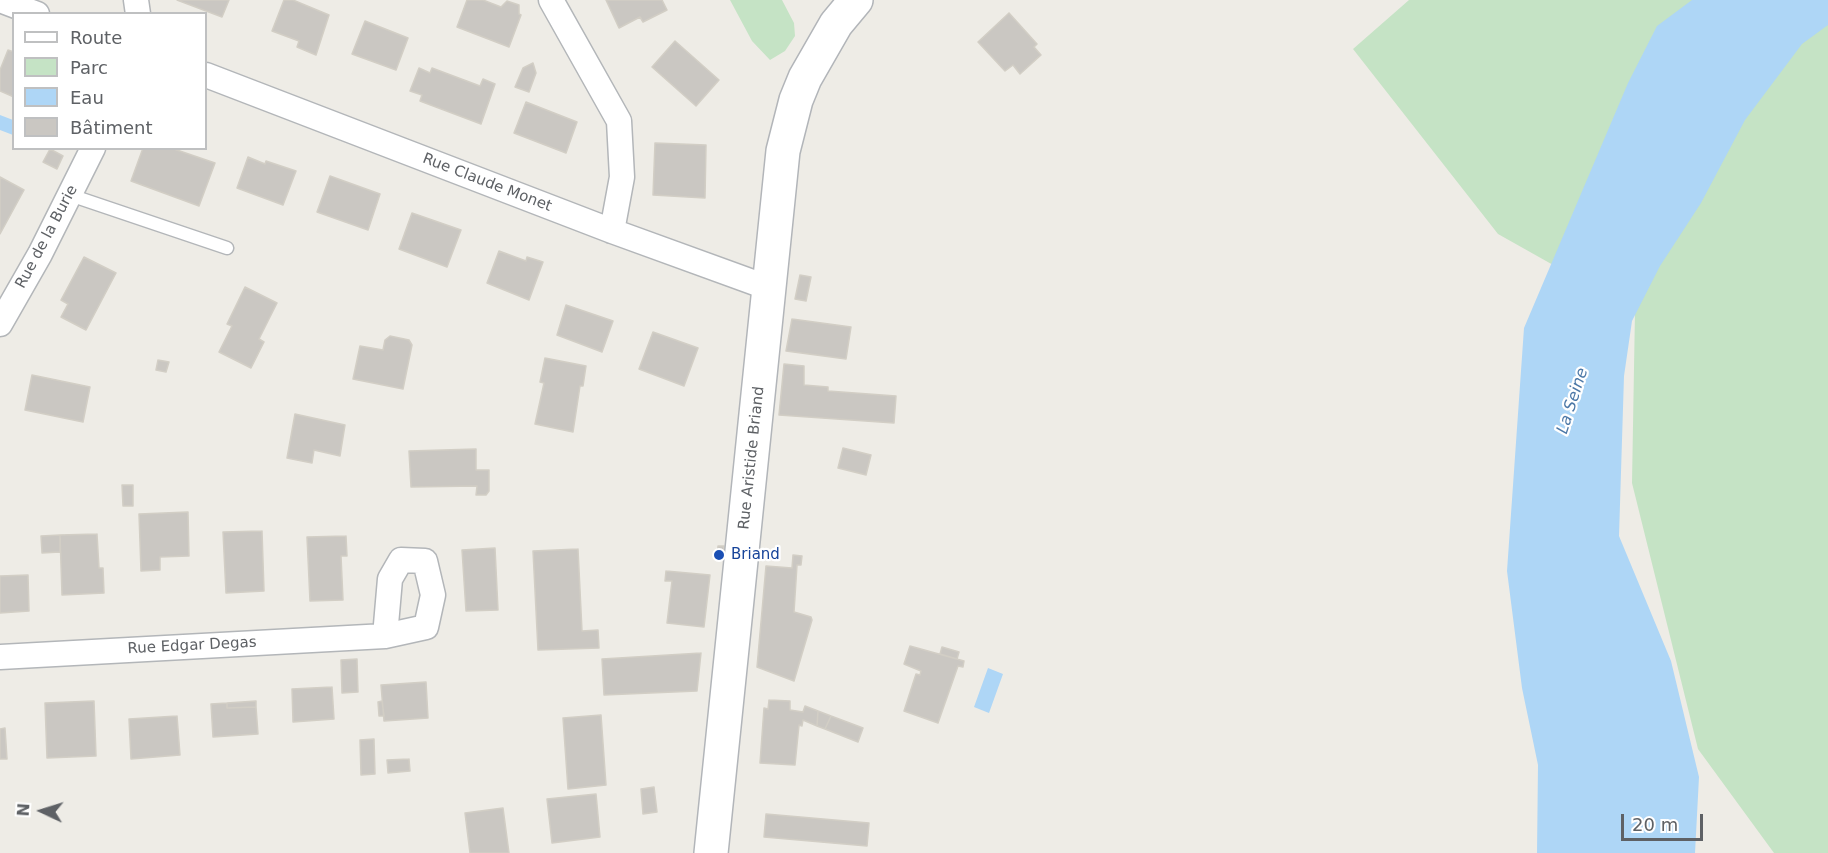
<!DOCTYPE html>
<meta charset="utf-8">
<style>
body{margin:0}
#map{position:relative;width:1828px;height:853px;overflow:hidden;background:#eeece6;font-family:"DejaVu Sans",sans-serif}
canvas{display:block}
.legend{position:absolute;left:12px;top:12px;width:195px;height:138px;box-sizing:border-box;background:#fff;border:2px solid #bfc0c1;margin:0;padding:8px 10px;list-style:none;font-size:18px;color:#5e6165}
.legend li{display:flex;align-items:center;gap:12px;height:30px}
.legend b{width:30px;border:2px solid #bfc0c1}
.north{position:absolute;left:12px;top:781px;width:60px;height:60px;-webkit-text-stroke:4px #fff;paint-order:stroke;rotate:274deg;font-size:16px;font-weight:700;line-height:24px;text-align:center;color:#5e6165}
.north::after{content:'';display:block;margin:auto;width:21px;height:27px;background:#5e6165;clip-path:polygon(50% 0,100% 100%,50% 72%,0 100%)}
.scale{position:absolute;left:1621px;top:814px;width:82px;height:27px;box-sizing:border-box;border:3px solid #5e6165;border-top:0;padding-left:8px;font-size:18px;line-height:21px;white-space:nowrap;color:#5e6165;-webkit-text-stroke:4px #fff;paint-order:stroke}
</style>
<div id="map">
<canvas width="1828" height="853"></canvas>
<ul class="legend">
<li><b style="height:8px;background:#fff"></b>Route</li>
<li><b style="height:16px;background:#c5e3c5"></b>Parc</li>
<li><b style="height:16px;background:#aed6f6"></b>Eau</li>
<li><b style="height:16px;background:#cac7c2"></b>Bâtiment</li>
</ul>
<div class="north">N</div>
<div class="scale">20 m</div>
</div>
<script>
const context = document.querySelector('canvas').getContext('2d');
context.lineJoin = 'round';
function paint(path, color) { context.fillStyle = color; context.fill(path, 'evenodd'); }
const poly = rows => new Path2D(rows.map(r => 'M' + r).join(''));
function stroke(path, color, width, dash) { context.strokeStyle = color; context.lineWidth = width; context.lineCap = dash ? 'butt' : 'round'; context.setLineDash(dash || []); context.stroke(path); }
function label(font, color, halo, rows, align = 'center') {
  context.font = font + ' "DejaVu Sans",sans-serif'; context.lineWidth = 4.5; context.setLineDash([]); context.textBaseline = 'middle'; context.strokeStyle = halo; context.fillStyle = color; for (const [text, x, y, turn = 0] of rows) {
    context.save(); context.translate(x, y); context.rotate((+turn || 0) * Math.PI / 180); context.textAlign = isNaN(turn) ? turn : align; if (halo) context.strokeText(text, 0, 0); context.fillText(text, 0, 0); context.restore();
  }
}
const green = poly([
 [730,0,782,0,794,23,795,36,785,51,770,60,752,41],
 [1409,0,1828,0,1828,853,1774,853,1698,749,1632,483,1635,311,1498,234,1353,49]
]);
const water = poly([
 [1692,0,1828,0,1828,25,1802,44,1745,120,1701,203,1660,266,1632,321,1624,376,1619,536,1671,661,1699,777,1695,853,1537,853,1538,765,1522,688,1507,571,1524,328,1628,83,1657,26],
 [0,115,13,120,13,135,0,130],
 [988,668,1003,674,989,713,974,707]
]);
const building = poly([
 [177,0,229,0,222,17,177,0],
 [284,0,293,0,329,15,316,55,297,47,299,41,272,31,284,0],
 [467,0,483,0,501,7,507,1,519,5,519,14,521,15,509,47,457,27,467,0],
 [606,0,662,0,667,10,643,22,640,17,619,28,606,0],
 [1009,13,1037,44,1034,47,1041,55,1020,74,1013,65,1005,71,978,42,1009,13],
 [365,21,408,38,396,70,352,54,365,21],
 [675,41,719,80,696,106,652,67,675,41],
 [8,50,14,52,14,97,0,91,0,70,8,50],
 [533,63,536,73,529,92,515,87,523,68,533,63],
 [419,68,430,73,432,68,480,86,483,79,495,84,481,124,420,101,422,95,410,91,419,68],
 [526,102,577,122,566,153,514,133,526,102],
 [655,143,706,145,705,198,653,195,655,143],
 [143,148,171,148,215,163,199,206,131,181,143,148],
 [50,149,63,156,57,169,43,162,50,149],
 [248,157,265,164,266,161,296,171,283,205,237,188,248,157],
 [330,176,380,194,368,230,317,212,330,176],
 [0,177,24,190,0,234,0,177],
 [412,213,461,230,447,267,399,249,412,213],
 [499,251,526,261,527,257,543,262,529,300,487,283,499,251],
 [84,257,116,273,86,330,61,317,68,304,61,300,84,257],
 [800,275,811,277,806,301,795,299,800,275],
 [245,287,277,303,259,339,264,342,251,368,219,352,232,326,227,324,245,287],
 [566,305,613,321,602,352,557,335,566,305],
 [792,319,851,327,846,359,786,351,792,319],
 [653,332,698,348,684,386,639,369,653,332],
 [390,336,409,340,412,345,403,389,353,379,360,346,383,350,385,340,390,336],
 [545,358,586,366,583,386,580,386,573,432,535,424,544,383,540,382,545,358],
 [158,360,169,362,166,372,156,370,158,360],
 [784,364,804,366,804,385,828,387,828,391,896,396,894,423,779,415,784,364],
 [32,375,90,387,83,422,25,410,32,375],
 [295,414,345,425,340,456,314,450,312,463,287,458,295,414],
 [843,448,871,455,866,475,838,468,843,448],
 [476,449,476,470,489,470,489,491,486,495,476,495,477,486,411,487,409,451,476,449],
 [122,485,133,485,133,506,123,506,122,485],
 [188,512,189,556,160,557,160,570,141,571,139,514,188,512],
 [262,531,264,591,226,593,223,532,262,531],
 [97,534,99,568,103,568,104,593,62,595,60,535,97,534],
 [60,535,60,552,42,553,41,536,60,535],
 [346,536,347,556,341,556,343,600,310,601,307,537,346,536],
 [718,546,724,546,723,560,717,559,718,546],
 [495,548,498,610,466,611,462,550,495,548],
 [578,549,582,631,598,630,599,648,538,650,533,551,578,549],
 [793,555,802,556,801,565,797,565,794,612,811,617,812,620,794,681,757,667,766,566,792,568,793,555],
 [666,571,710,575,704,627,667,623,672,581,665,581,666,571],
 [28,575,29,611,0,613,0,576,28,575],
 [910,646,964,661,963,667,958,666,938,723,904,711,916,674,920,675,921,671,904,664,910,646],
 [942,647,959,652,957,659,940,654,942,647],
 [701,653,697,691,604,695,602,659,701,653],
 [357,659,358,692,342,693,341,660,357,659],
 [426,682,428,718,384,721,381,685,426,682],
 [332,687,334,719,293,722,292,689,332,687],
 [769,700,790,701,790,710,803,712,805,706,818,711,817,726,803,720,802,726,799,725,795,765,760,763,764,708,768,709,769,700],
 [94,701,96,756,47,758,45,703,94,701],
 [256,701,256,707,227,708,227,703,256,701],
 [382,701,384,716,379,716,378,702,382,701],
 [227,703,227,708,256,707,258,734,213,737,211,704,227,703],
 [818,711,831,716,825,729,817,726,818,711],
 [601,715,606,785,568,789,563,718,601,715],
 [177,716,180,755,131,759,129,719,177,716],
 [831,716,863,728,858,742,825,729,831,716],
 [5,728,7,759,0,759,0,729,5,728],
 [374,739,375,774,361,775,360,740,374,739],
 [409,759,410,771,388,773,387,760,409,759],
 [654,787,657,812,643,814,641,789,654,787],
 [596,794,600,837,552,843,547,799,596,794],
 [503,808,509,853,470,853,465,813,503,808],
 [766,814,869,823,867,846,764,837,766,814]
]);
const lane = poly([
 [70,195,227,248]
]);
const street = poly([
 [0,0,37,14],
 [136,0,138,14],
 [551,0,619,121,622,177,612,231],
 [206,75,612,231,769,288],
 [0,324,40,254,93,148],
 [0,657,385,636,426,627,433,595,425,561,401,560,390,579,385,636]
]);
const secondary = poly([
 [711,853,783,151,796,100,805,78,836,24,856,0]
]);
const markers = [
 [719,555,6,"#1a4fb4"]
];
const streetNames = [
 ["Rue Claude Monet",487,183,21],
 ["Rue de la Burie",47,237,-62],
 ["Rue Aristide Briand",752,458,-84],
 ["Rue Edgar Degas",192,646,-3]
];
const transitNames = [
 ["Briand",731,555]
];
const waterNames = [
 ["La Seine",1573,401,-72]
];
paint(green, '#c5e3c5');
paint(water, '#aed6f6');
paint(building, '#cac7c2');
stroke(building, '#d2cec5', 1.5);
stroke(lane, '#b3b6b9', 15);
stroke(street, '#b3b6b9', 27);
stroke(secondary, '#b2b5b9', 36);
stroke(lane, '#fff', 12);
stroke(street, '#fff', 24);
stroke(secondary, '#fff', 33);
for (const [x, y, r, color] of markers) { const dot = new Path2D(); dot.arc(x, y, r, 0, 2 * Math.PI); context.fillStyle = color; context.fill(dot); stroke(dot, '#fff', 2); }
label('15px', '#5e6165', '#fff', streetNames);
label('15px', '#164399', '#fff', transitNames, 'left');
label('italic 16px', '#4c78a7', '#fff', waterNames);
</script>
